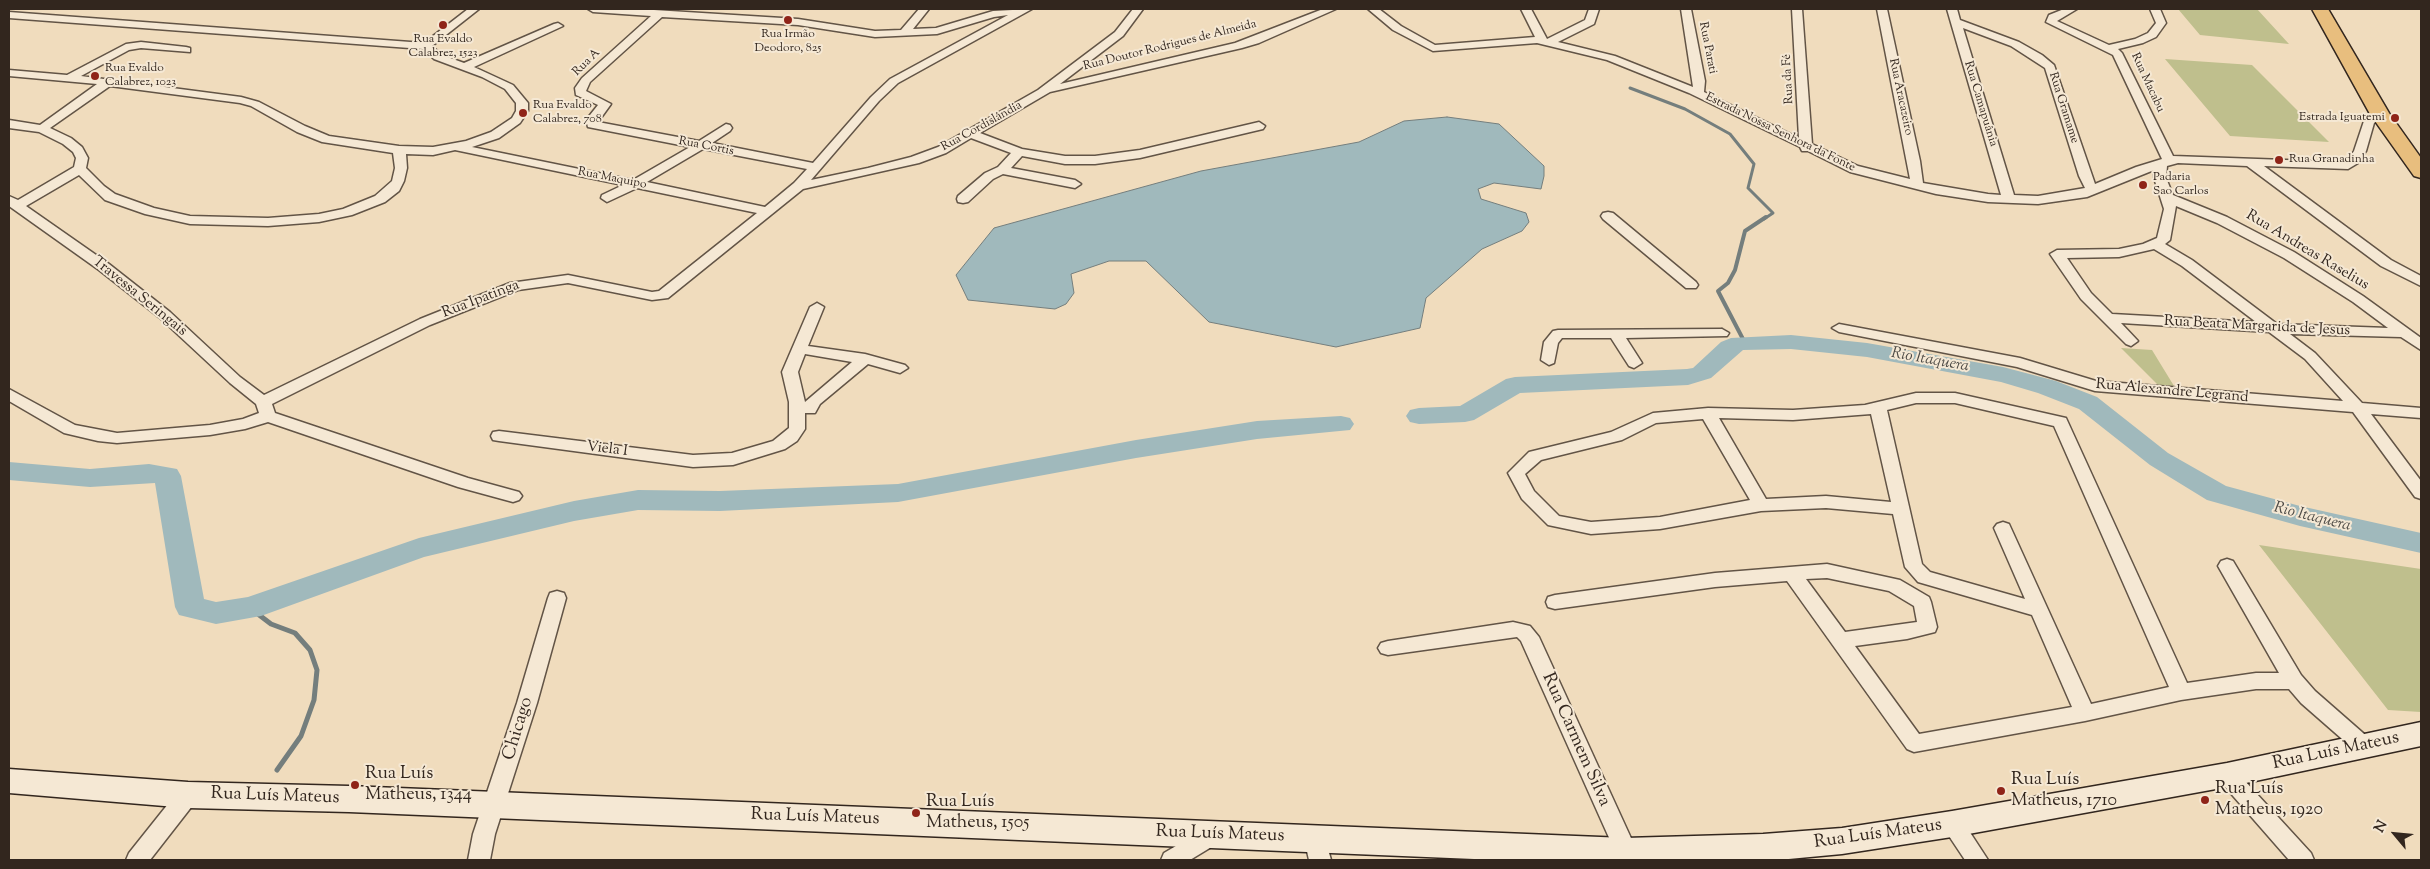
<!DOCTYPE html>
<meta charset="utf-8">
<style>
body{margin:0}
#map{position:relative;width:2430px;height:869px;overflow:hidden;background:#f0dcbd;font-family:"Sorts Mill Goudy",serif}
canvas{display:block}
.frame{position:absolute;inset:0;border:10px solid #32261e;pointer-events:none}
.north{position:absolute;left:2370px;top:809px;width:50px;height:50px;-webkit-text-stroke:4px #f5e8d4;paint-order:stroke;rotate:298deg;font-size:14px;font-weight:700;line-height:20px;text-align:center;color:#32261e}
.north::after{content:'';display:block;margin:auto;width:18px;height:22px;background:#32261e;clip-path:polygon(50% 0,100% 100%,50% 72%,0 100%)}
</style>
<div id="map">
<canvas width="2430" height="869"></canvas>
<div class="frame"></div>
<div class="north">N</div>
</div>
<script>
const context = document.querySelector('canvas').getContext('2d');
context.lineJoin = 'round';
function paint(path, color) { context.fillStyle = color; context.fill(path, 'evenodd'); }
const poly = rows => new Path2D(rows.map(r => 'M' + r).join(''));
function stroke(path, color, width, dash) { context.strokeStyle = color; context.lineWidth = width; context.lineCap = dash ? 'butt' : 'round'; context.setLineDash(dash || []); context.stroke(path); }
function label(font, color, halo, rows, align = 'center') {
  context.font = font + ' "Sorts Mill Goudy",serif'; context.lineWidth = 4; context.setLineDash([]); context.textBaseline = 'middle'; context.strokeStyle = halo; context.fillStyle = color; for (const [text, x, y, turn = 0] of rows) {
    context.save(); context.translate(x, y); context.rotate((+turn || 0) * Math.PI / 180); context.textAlign = isNaN(turn) ? turn : align; if (halo) context.strokeText(text, 0, 0); context.fillText(text, 0, 0); context.restore();
  }
}
const green = poly([
 [2178,9,2257,9,2289,44,2200,35],
 [2165,59,2252,65,2329,142,2230,136],
 [2121,348,2152,350,2174,386,2158,385],
 [2259,545,2421,569,2421,712,2388,710]
]);
const water = poly([
 [1447,117,1499,124,1544,166,1544,176,1541,189,1494,183,1478,189,1481,199,1526,213,1529,222,1522,231,1482,249,1426,298,1420,328,1336,347,1209,322,1146,261,1109,261,1071,274,1074,293,1066,304,1055,309,968,300,956,275,994,228,1201,171,1359,142,1404,121,1447,117]
]);
const streamFar2 = poly([
 [1630,88,1685,109,1730,134,1754,164,1748,188,1773,213,1764,219]
]);
const streamFar1 = poly([
 [1745,343,1718,291,1728,283,1735,270,1745,231,1766,217]
]);
const stream = poly([
 [250,608,271,624,295,633,310,650,317,670,314,700,301,736,277,770]
]);
const river = poly([
 [1791,335,1867,343,2003,367,2056,381,2097,397,2168,453,2226,486,2300,506,2421,533,2421,553,2300,526,2207,500,2150,465,2079,409,2038,393,2001,382,1867,357,1791,349,1743,350,1711,378,1688,385,1520,393,1474,420,1465,422,1419,424,1410,422,1406,416,1410,410,1419,408,1460,406,1506,379,1515,377,1687,369,1693,368,1721,342,1731,338,1791,335],
 [1341,416,1350,418,1354,424,1350,430,1257,439,1136,458,898,502,720,511,638,510,574,521,424,557,261,616,216,624,179,615,175,607,155,483,90,487,9,480,9,462,90,469,149,464,177,469,181,476,204,599,216,602,248,597,419,538,574,501,638,490,720,491,898,484,1136,440,1257,421,1341,416]
]);
const minor = poly([
 [468,9,479,9,432,46,442,55,464,63,554,24,558,23,563,26,474,67,513,85,528,103,528,111,520,123,499,138,472,147,633,180,690,147,588,127,586,120,598,105,576,95,575,88,582,78,651,16,593,12,588,9,638,9,798,19,875,31,901,30,919,9,929,9,913,29,936,28,993,11,1032,9,898,83,879,101,811,180,868,168,911,157,938,147,1038,90,1115,32,1133,9,1143,9,1123,36,1060,84,1235,43,1323,9,1336,9,1259,43,1242,48,1050,92,980,133,1022,149,1065,156,1095,156,1140,150,1259,122,1265,126,1263,129,1140,158,1095,164,1065,164,1022,156,1011,168,1075,180,1081,184,1075,188,1003,174,993,179,968,202,963,203,958,202,957,199,958,196,985,173,998,167,1011,153,971,138,946,153,919,163,803,189,668,298,652,300,568,283,518,290,430,325,272,404,275,413,468,478,519,492,522,496,519,500,513,502,458,487,268,422,245,429,210,435,117,443,98,441,64,433,9,401,9,389,75,425,117,433,210,425,243,419,259,413,256,404,230,383,160,318,99,270,9,206,9,196,18,200,74,167,76,158,73,152,63,144,39,132,9,128,9,120,40,125,97,84,9,76,9,70,67,75,126,44,141,42,186,47,190,48,190,52,141,48,129,50,81,76,241,97,259,102,305,126,329,136,399,146,433,147,466,141,491,132,512,118,516,111,516,103,505,89,482,77,434,59,423,49,9,18,9,12,424,43,468,9],
 [1008,15,890,79,871,97,813,163,712,143,730,131,732,128,730,125,726,124,699,141,598,122,611,104,586,91,590,82,662,17,798,25,875,37,937,34,994,17,1008,15],
 [110,86,240,103,251,106,297,132,322,142,393,153,395,168,392,181,375,196,343,209,319,214,268,218,190,216,154,208,115,194,104,186,86,168,88,158,82,147,71,138,50,128,110,86],
 [703,149,807,169,794,183,765,207,647,182,703,149],
 [455,150,623,185,602,195,601,198,607,202,637,188,757,213,659,291,652,292,568,275,510,283,420,319,264,395,240,377,170,312,109,264,26,206,79,175,105,200,145,214,190,224,268,226,319,222,352,215,385,202,399,191,404,181,407,168,406,154,433,155,455,150],
 [1368,9,1379,9,1401,26,1435,45,1535,37,1521,9,1531,9,1547,39,1585,20,1589,9,1599,9,1594,24,1558,42,1615,56,1693,87,1681,9,1691,9,1705,81,1704,92,1799,138,1792,9,1802,9,1812,144,1858,166,1910,179,1877,9,1887,9,1920,161,1923,183,1988,194,2001,195,1947,9,1957,9,1960,20,2019,42,2042,55,2054,65,2095,184,2136,167,2162,159,2113,55,2046,22,2049,15,2064,9,2077,9,2057,21,2109,45,2135,39,2148,33,2156,23,2150,9,2160,9,2166,23,2156,37,2143,43,2118,49,2122,53,2173,156,2342,162,2350,157,2354,151,2365,118,2376,112,2384,112,2386,114,2384,116,2374,123,2366,151,2358,163,2348,169,2264,166,2391,260,2421,276,2421,286,2381,266,2247,166,2178,163,2167,166,2166,178,2173,195,2227,217,2294,252,2363,296,2421,338,2421,350,2401,337,2290,334,2315,353,2362,403,2421,408,2421,418,2371,414,2421,481,2421,499,2415,497,2353,412,2095,391,2017,367,1839,332,1832,328,1839,324,2020,358,2096,381,2343,401,2305,359,2269,332,2121,323,2138,341,2131,346,2126,344,2081,299,2050,254,2057,250,2119,249,2143,244,2157,238,2164,209,2154,178,2154,170,2087,197,2038,204,1988,202,1936,194,1850,172,1808,151,1802,151,1800,147,1689,93,1607,60,1537,43,1433,51,1393,30,1368,9],
 [1963,28,2011,46,2045,68,2079,176,2085,188,2038,196,2014,195,1963,28],
 [2176,206,2217,223,2284,258,2353,302,2388,328,2277,324,2192,260,2165,244,2170,240,2176,206],
 [2154,249,2182,266,2256,322,2112,314,2091,293,2067,258,2119,257,2154,249],
 [1608,212,1613,213,1696,282,1698,285,1696,288,1686,288,1603,219,1601,216,1603,213,1608,212],
 [817,303,824,307,808,346,865,354,905,365,908,368,900,373,868,364,820,404,815,413,805,413,805,429,797,441,785,449,733,465,693,467,499,441,493,440,491,436,493,432,499,431,693,455,732,453,773,441,789,428,789,402,782,372,810,307,817,303],
 [805,354,852,362,805,402,798,372,805,354],
 [1722,329,1729,333,1727,336,1626,338,1642,363,1634,368,1629,366,1611,338,1562,338,1558,343,1554,363,1549,365,1541,360,1544,342,1553,331,1558,330,1722,329],
 [1916,393,1955,393,2066,418,2187,683,2256,673,2279,673,2218,566,2221,561,2227,559,2233,561,2301,675,2315,691,2371,740,2374,746,2371,752,2364,755,2357,752,2301,703,2289,689,2256,689,2181,700,2085,721,1914,752,1907,749,1787,581,1715,587,1555,609,1548,607,1546,602,1548,597,1555,595,1715,573,1827,564,1900,580,1929,597,1931,602,1937,627,1935,632,1907,639,1855,646,1919,734,2072,707,2032,615,1918,582,1905,567,1893,514,1826,508,1761,511,1660,529,1591,534,1548,525,1522,499,1508,473,1529,452,1611,432,1653,413,1708,408,1793,410,1865,405,1916,393],
 [1916,403,1955,403,2054,426,2169,687,2091,704,2009,524,2003,522,1997,524,1994,528,2025,599,1930,572,1922,564,1887,410,1916,403],
 [1871,414,1891,502,1826,496,1766,499,1719,418,1793,420,1871,414],
 [1703,419,1750,500,1660,517,1591,522,1559,516,1534,491,1525,474,1541,460,1622,440,1656,423,1703,419],
 [1827,578,1889,591,1914,606,1917,622,1845,632,1806,579,1827,578],
 [557,591,564,593,566,598,537,703,495,834,490,860,468,860,473,834,517,703,548,598,550,593,557,591],
 [1513,622,1530,626,1539,637,1641,860,1619,860,1521,641,1517,637,1388,655,1381,653,1378,648,1381,643,1388,641,1513,622],
 [2227,766,2234,769,2311,853,2314,860,2289,860,2220,781,2216,775,2220,769,2227,766],
 [188,786,196,789,199,795,196,801,150,860,126,860,129,853,180,789,188,786],
 [1952,815,1960,817,1988,860,1965,860,1941,824,1944,817,1952,815],
 [1210,826,1218,829,1221,836,1218,843,1190,860,1161,860,1164,853,1210,826],
 [1315,828,1323,831,1331,860,1309,860,1304,838,1307,831,1315,828]
]);
const secondary = poly([
 [2421,722,2421,746,2227,787,1952,837,1842,854,1778,860,1498,860,349,812,188,808,9,793,9,769,188,782,349,786,1625,838,1763,834,1842,828,1952,811,2227,763,2421,722]
]);
const primary = poly([
 [2312,9,2328,9,2389,113,2421,158,2421,178,2414,176,2370,114,2312,9]
]);
const markers = [
 [788,20,5,"#8f2418"],
 [443,25,5,"#8f2418"],
 [95,76,5,"#8f2418"],
 [523,113,5,"#8f2418"],
 [2395,118,5,"#8f2418"],
 [2279,160,5,"#8f2418"],
 [2143,185,5,"#8f2418"],
 [355,785,5,"#8f2418"],
 [2001,791,5,"#8f2418"],
 [2205,800,5,"#8f2418"],
 [916,813,5,"#8f2418"]
];
const farPoinames = [
 ["Rua Irmão",788,35,"center"],
 ["Deodoro, 825",788,49,"center"],
 ["Rua Evaldo",443,40,"center"],
 ["Calabrez, 1523",443,54,"center"],
 ["Rua Evaldo",105,69],
 ["Calabrez, 1023",105,83],
 ["Rua Evaldo",533,106],
 ["Calabrez, 708",533,120],
 ["Estrada Iguatemi",2385,118,"right"],
 ["Rua Granadinha",2289,160],
 ["Padaria",2153,178],
 ["Sao Carlos",2153,192]
];
const farStreetnames = [
 ["Rua Doutor Rodrigues de Almeida",1170,46,-14],
 ["Rua Parati",1707,48,79],
 ["Rua A",587,63,-45],
 ["Rua da Fé",1789,79,-93],
 ["Rua Macabu",2147,83,65],
 ["Rua Aracazeiro",1900,97,78],
 ["Rua Camapuânia",1980,104,73],
 ["Rua Gramame",2063,108,72],
 ["Rua Cordislândia",982,127,-29],
 ["Estrada Nossa Senhora da Fonte",1780,133,26],
 ["Rua Cortis",706,147,11],
 ["Rua Maquipo",612,179,11]
];
const streetNames = [
 ["Rua Andreas Raselius",2307,251,31],
 ["Travessa Seringais",139,297,39],
 ["Rua Ipatinga",481,300,-21],
 ["Rua Beata Margarida de Jesus",2257,327,3],
 ["Rua Alexandre Legrand",2172,392,5],
 ["Viela I",607,450,7]
];
const waterNames = [
 ["Rio Itaquera",1930,361,10],
 ["Rio Itaquera",2312,518,14]
];
const nearStreetnames = [
 ["Chicago",519,729,-73],
 ["Rua Carmem Silva",1575,740,66],
 ["Rua Luís Mateus",2336,752,-12],
 ["Rua Luís Mateus",275,797,2],
 ["Rua Luís Mateus",815,818,2],
 ["Rua Luís Mateus",1220,835,2],
 ["Rua Luís Mateus",1878,835,-8]
];
const nearPoinames = [
 ["Rua Luís",365,775],
 ["Matheus, 1344",365,796],
 ["Rua Luís",2011,781],
 ["Matheus, 1710",2011,802],
 ["Rua Luís",2215,790],
 ["Matheus, 1920",2215,811],
 ["Rua Luís",926,803],
 ["Matheus, 1505",926,824]
];
paint(green, '#bfbf8d');
paint(water, '#a0b9bc');
stroke(water, '#747e7d', 1);
stroke(streamFar2, '#747e7d', 3);
stroke(streamFar1, '#747e7d', 4);
stroke(stream, '#747e7d', 5);
paint(river, '#a0b9bc');
stroke(minor, '#625446', 3);
stroke(secondary, '#32261e', 3);
stroke(primary, '#32261e', 3);
paint(minor, '#f5e8d4');
paint(secondary, '#f5e8d4');
paint(primary, '#e8be7e');
for (const [x, y, r, color] of markers) { const dot = new Path2D(); dot.arc(x, y, r, 0, 2 * Math.PI); context.fillStyle = color; context.fill(dot); stroke(dot, '#f5e8d4', 2); }
label('12px', '#32261e', '#f5e8d4', farPoinames, 'left');
label('12px', '#32261e', '#f5e8d4', farStreetnames);
label('15px', '#32261e', '#f5e8d4', streetNames);
label('italic 16px', '#4e4b46', '#f5e8d4', waterNames);
label('18px', '#32261e', '#f5e8d4', nearStreetnames);
label('18px', '#32261e', '#f5e8d4', nearPoinames, 'left');
</script>
